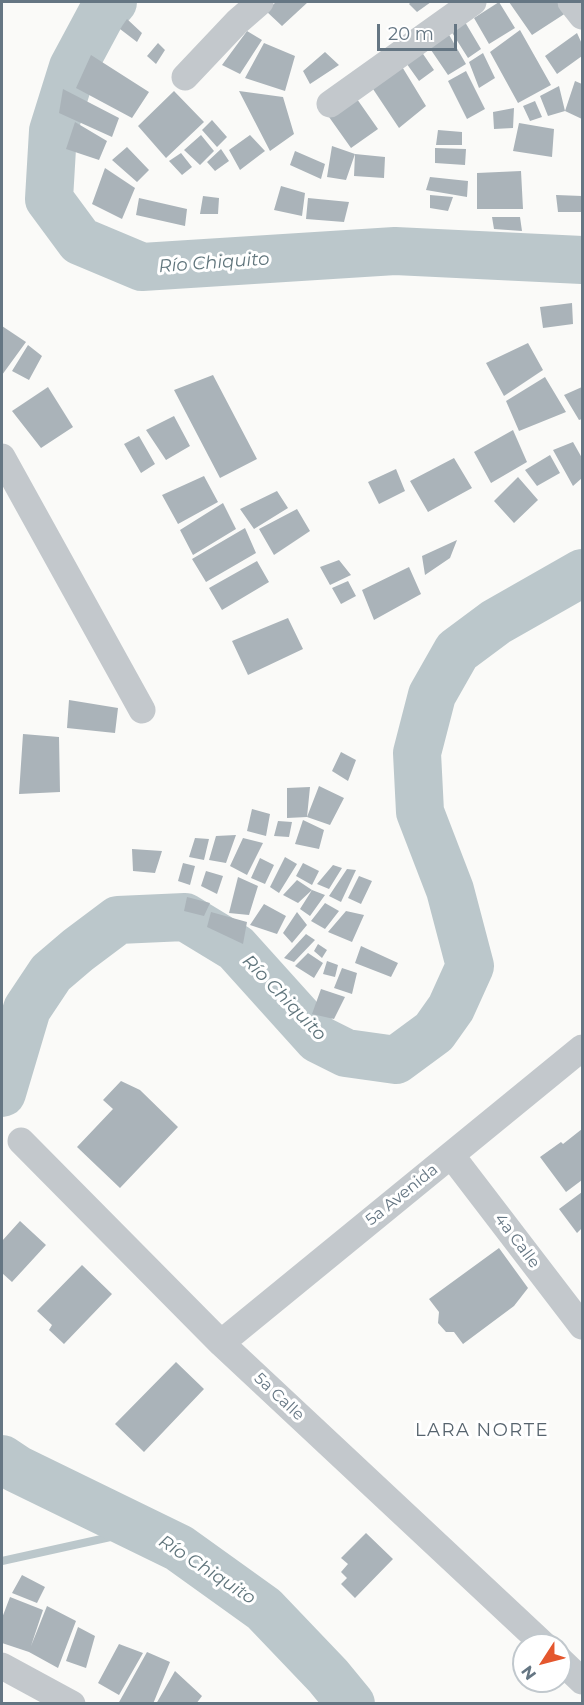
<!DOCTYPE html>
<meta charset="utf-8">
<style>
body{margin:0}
#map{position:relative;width:584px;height:1705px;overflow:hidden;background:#fafaf8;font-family:Montserrat,sans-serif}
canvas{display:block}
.frame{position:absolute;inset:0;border:3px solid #657683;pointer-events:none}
.north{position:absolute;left:512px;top:1633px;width:60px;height:60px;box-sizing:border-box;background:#fff;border:2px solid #c1c8cd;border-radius:50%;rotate:234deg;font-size:16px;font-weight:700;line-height:24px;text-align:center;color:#657683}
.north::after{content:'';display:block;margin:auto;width:21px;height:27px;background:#e4572e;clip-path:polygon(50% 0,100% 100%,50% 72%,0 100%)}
.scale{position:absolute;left:377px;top:24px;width:80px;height:27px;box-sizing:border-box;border:3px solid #657683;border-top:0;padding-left:8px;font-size:18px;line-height:21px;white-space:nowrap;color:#657683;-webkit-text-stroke:4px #fff;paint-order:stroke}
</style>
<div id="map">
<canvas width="584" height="1705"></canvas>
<div class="frame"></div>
<div class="north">N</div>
<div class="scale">20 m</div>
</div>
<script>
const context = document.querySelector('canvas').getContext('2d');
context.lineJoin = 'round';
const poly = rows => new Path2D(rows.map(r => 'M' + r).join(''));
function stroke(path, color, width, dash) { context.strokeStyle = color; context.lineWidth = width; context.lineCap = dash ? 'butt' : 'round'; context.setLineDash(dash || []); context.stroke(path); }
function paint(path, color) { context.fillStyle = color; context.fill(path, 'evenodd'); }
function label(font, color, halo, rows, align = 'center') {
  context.font = font + ' Montserrat,sans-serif'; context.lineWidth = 6; context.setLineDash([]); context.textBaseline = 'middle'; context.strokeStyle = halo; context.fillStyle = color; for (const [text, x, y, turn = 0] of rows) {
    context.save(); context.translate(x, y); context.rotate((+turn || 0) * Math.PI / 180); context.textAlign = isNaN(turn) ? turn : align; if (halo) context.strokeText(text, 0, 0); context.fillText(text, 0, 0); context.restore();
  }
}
const stream = poly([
 [2,1561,142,1530]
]);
const river = poly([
 [113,2,102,13,73,67,53,131,49,199,80,241,142,267,395,251,582,260],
 [2,1093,27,1009,51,973,78,950,118,920,185,917,236,948,318,1039,346,1053,396,1060,434,1032,451,1008,470,966,450,890,420,812,417,753,432,695,457,651,496,622,582,573],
 [2,1459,17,1469,179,1548,264,1609,328,1676,351,1704]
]);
const building = poly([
 [276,2,308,2,282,26,266,11],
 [411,2,431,2,417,12,409,4],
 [499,2,515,28,489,44,474,18],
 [509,2,563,2,569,11,532,35],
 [127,19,142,33,137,42,120,29],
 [465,22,481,49,468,58,451,31],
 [520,30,551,85,518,103,490,52],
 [247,31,262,40,240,74,222,65],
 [448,33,466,64,448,75,429,47],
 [577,33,582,44,582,56,557,74,545,56],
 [158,43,165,50,156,64,147,56],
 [264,43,295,56,285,91,245,78],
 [421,51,434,70,419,81,404,60],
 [325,52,339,65,310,84,303,71],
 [483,53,495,78,479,88,469,62],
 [91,55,149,92,132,118,76,88],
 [401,65,426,106,399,128,373,89],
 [466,71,485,109,467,119,448,81],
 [575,81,582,84,582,119,565,111],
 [559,86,565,111,548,116,540,96],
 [63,89,119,118,112,137,59,113],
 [174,91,204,122,166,158,138,126],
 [239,91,283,97,294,134,270,151],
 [357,99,378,129,351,148,329,117],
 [535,101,542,117,530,121,523,106],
 [514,108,513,128,494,129,493,112],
 [212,120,227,137,217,147,202,130],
 [75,122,107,141,99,160,66,149],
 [519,123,554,129,552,157,513,151],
 [438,130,462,132,462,145,436,145],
 [201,135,214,151,200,165,184,150],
 [250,135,265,151,240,170,229,150],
 [332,146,355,154,346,180,327,177],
 [127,147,149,170,137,182,112,160],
 [435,148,466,149,465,165,435,163],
 [221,149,229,161,215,171,207,162],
 [295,151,325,164,321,179,290,165],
 [181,153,192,167,182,175,169,161],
 [355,154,385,157,384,178,354,176],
 [105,168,135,188,122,219,92,204],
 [521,171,523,209,477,209,477,173],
 [430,177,468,181,467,197,426,190],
 [281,186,305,193,302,216,274,210],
 [430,195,453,197,448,211,430,208],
 [556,195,582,196,582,212,558,212],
 [203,196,219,198,218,214,200,214],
 [139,198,187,209,185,226,136,215],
 [308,198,349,202,344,222,306,219],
 [492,217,520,217,522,231,494,229],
 [572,303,573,324,543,328,540,307],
 [2,326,26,342,2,375],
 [528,343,543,370,504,396,486,363],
 [28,345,42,356,29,380,12,371],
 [213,375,257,459,220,478,174,390],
 [545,377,566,412,519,431,506,401],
 [48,387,73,427,41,448,12,411],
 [582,387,582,419,579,420,564,395],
 [174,416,190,446,166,460,146,430],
 [513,430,527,462,491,483,474,452],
 [139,436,155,464,141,473,124,444],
 [573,442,582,458,582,478,573,486,553,450],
 [550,455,560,473,537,486,525,470],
 [454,458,472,488,428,512,410,481],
 [396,469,405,491,379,504,368,482],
 [204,476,218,502,178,524,162,495],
 [518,477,538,500,514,523,494,501],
 [277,491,288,508,254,529,240,509],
 [223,503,236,529,193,555,180,530],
 [297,509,310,531,274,555,259,529],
 [245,528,256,553,206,582,192,559],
 [457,540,450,558,425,575,422,556],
 [339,560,351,575,330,585,320,567],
 [257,561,269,582,222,610,209,588],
 [409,567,421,594,374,620,362,590],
 [348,581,356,596,341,604,332,588],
 [288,618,303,649,248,675,232,641],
 [69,700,118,708,115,733,67,728],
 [23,734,59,737,60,792,19,794],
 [341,752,356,760,348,781,332,771],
 [319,786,344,798,330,825,307,817],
 [310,787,307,817,287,818,287,788],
 [252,809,270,814,266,836,247,831],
 [303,820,324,830,319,849,295,844],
 [278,821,292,822,289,837,274,836],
 [236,835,226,863,209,860,216,836],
 [195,838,209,839,204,860,189,857],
 [243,838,263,843,247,875,230,866],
 [132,849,162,851,155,873,133,871],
 [285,857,297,864,279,893,270,887],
 [260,858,274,865,265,884,251,878],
 [183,863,195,866,190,885,178,881],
 [303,863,319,871,312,885,296,876],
 [333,865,342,868,329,889,317,884],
 [347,869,356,870,341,902,329,896],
 [206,871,223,876,217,894,201,886],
 [359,876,372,881,361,904,348,898],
 [238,877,258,886,249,915,229,913],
 [297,880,312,890,325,895,310,916,300,909,312,890,298,903,283,895],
 [187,897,210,903,204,916,184,911],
 [325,903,339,911,325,929,311,921],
 [264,904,286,916,277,934,250,925],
 [346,911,364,915,352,942,328,932],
 [211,912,247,922,243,944,207,927],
 [297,912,307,925,292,943,283,933],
 [306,934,315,940,294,962,284,958],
 [318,944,327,950,322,958,314,951],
 [361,946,398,963,391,977,355,963],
 [308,953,323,963,314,978,295,966],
 [327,961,338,965,335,977,323,974],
 [342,968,357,973,352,994,334,988],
 [321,989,345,997,334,1019,312,1014],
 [121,1081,140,1090,178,1127,120,1188,77,1147,113,1109,103,1100],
 [582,1129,582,1180,566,1192,540,1157,561,1142,563,1144],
 [582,1192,582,1228,577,1233,559,1209],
 [20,1221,46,1245,12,1282,2,1273,2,1241],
 [499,1248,528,1288,514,1306,463,1344,454,1332,446,1332,438,1323,439,1312,429,1299],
 [82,1265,112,1294,64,1344,49,1330,52,1325,37,1311],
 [176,1362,204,1389,144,1452,115,1424],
 [366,1533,393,1559,355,1598,341,1584,347,1578,341,1572,348,1564,341,1558],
 [22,1575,45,1587,37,1603,12,1593],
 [10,1597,43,1610,31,1646,47,1606,76,1621,58,1668,29,1652,2,1643,2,1618],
 [78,1627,95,1636,86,1668,66,1661],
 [119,1644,143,1653,119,1695,98,1683],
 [147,1652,170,1662,153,1704,118,1704],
 [175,1671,202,1696,196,1704,156,1704]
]);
const street = poly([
 [571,2,582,16],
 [185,77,237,22,260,2],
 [330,104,473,2],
 [2,457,142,710],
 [21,1141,221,1343,544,1645],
 [451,1155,582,1326],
 [221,1343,582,1048],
 [560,1660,582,1681],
 [2,1666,72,1704]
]);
const streetNames = [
 ["5a Avenida",402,1195,-39],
 ["4a Calle",517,1241,53],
 ["5a Calle",279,1397,43]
];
const waterNames = [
 ["Río Chiquito",214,263,-4],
 ["Río Chiquito",284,998,46],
 ["Río Chiquito",207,1570,33]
];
const neighbourhoodNames = [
 ["LARA NORTE",482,1431]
];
stroke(stream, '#bbc7cb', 8);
stroke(river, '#bbc7cb', 48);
paint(building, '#aab3b9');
stroke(street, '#c3c8cc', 27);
label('16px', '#657683', '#fff', streetNames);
label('italic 18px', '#60757c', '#fff', waterNames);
context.letterSpacing = '1.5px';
label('18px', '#57646e', '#fff', neighbourhoodNames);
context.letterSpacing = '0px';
</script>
